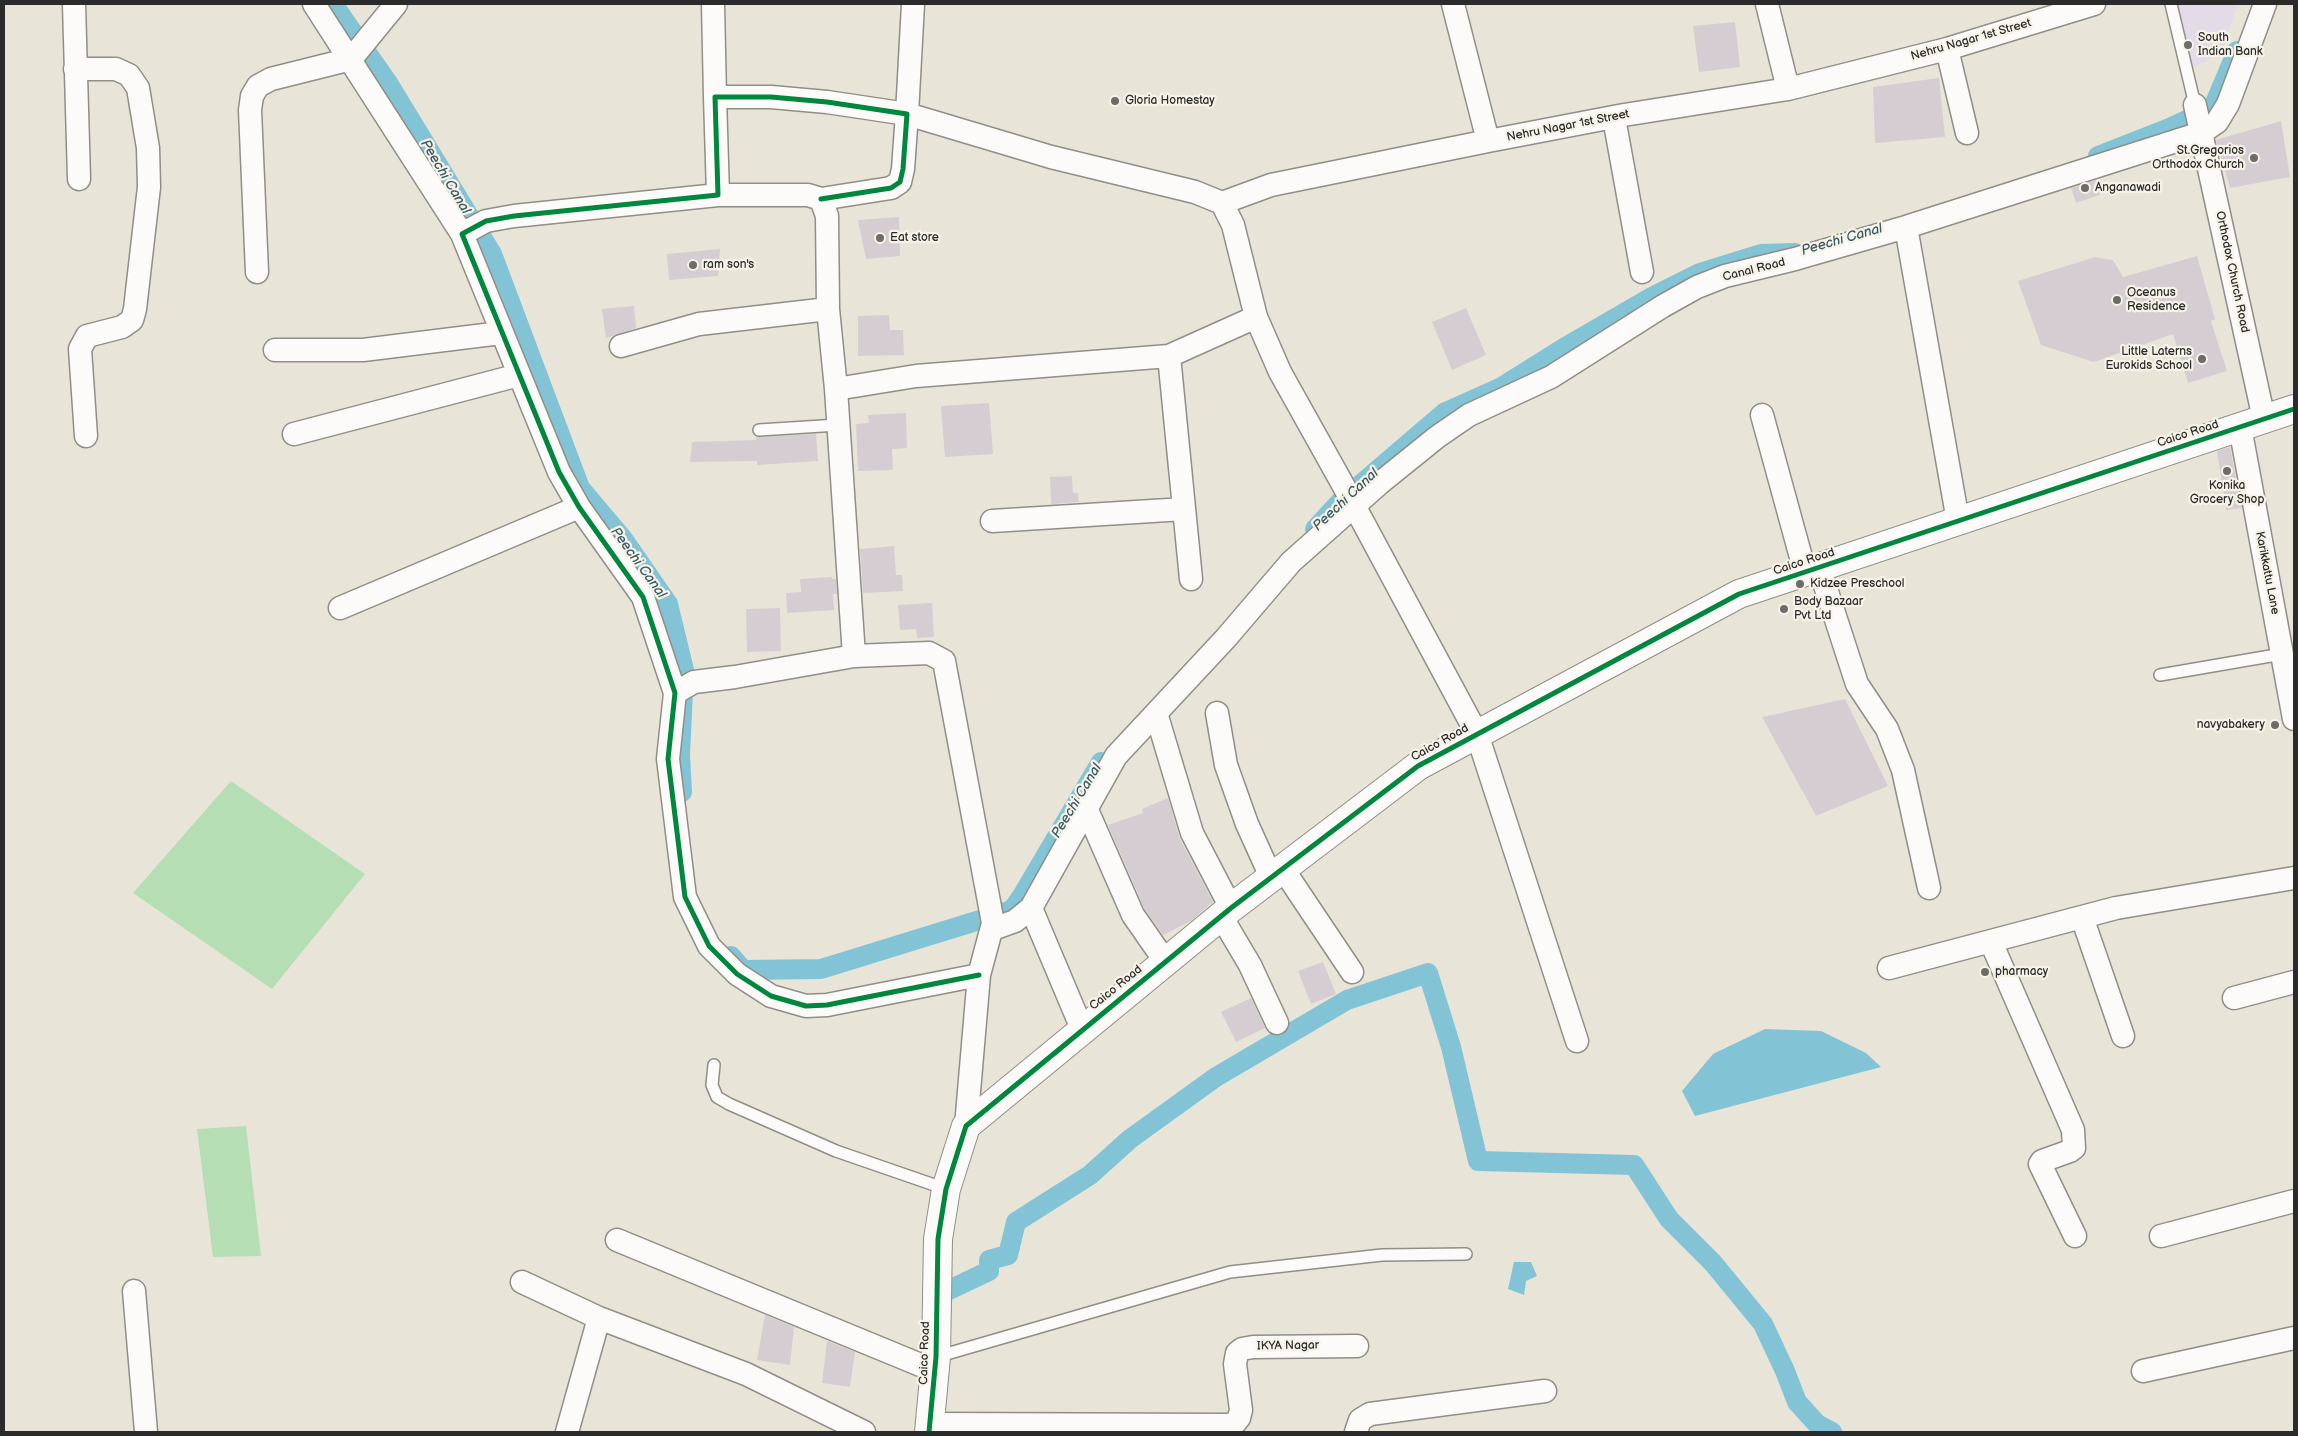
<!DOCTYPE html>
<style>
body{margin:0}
#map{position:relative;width:2298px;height:1436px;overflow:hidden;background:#e8e5d8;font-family:"Balsamiq Sans",sans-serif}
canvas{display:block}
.frame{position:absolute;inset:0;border:5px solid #2b2b2b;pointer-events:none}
</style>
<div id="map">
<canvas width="2298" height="1436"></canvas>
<div class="frame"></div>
</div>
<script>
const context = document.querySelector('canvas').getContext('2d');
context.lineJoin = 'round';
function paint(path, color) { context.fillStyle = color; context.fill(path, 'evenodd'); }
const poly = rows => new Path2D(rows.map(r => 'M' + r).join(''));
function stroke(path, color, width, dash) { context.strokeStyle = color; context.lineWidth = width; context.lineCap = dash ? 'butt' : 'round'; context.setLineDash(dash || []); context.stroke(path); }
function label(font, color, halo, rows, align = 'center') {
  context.font = font + ' "Balsamiq Sans",sans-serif'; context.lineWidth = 4.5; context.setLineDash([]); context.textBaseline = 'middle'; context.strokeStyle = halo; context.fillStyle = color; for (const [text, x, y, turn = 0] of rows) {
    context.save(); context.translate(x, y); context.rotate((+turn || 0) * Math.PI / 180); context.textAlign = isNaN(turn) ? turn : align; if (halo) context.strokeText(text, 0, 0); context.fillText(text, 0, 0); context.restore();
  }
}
const built = poly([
 [2178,4,2238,4,2221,53,2187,72]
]);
const green = poly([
 [231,781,365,874,272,989,133,893],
 [246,1126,261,1256,213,1257,197,1129]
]);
const water = poly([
 [1765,1029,1821,1031,1866,1053,1881,1067,1695,1116,1682,1091,1713,1054],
 [1514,1262,1531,1262,1537,1276,1526,1281,1524,1295,1508,1289]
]);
const canal = poly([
 [333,4,388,83,492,254,580,488,623,539,668,604,684,670,680,755,682,792],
 [2098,156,2167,129,2213,108,2237,51],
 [1315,529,1340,502,1444,413,1500,388,1564,348,1652,297,1700,273,1761,254,1795,253],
 [731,956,743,970,821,969,1012,910,1022,896,1101,762],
 [949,1290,989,1271,989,1260,1008,1255,1016,1222,1090,1175,1130,1139,1216,1077,1347,1000,1428,973,1451,1047,1478,1161,1634,1165,1669,1219,1713,1263,1763,1324,1785,1371,1797,1402,1817,1424,1832,1432]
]);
const building = poly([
 [1735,22,1740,67,1699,72,1693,26],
 [1939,78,1945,137,1875,143,1873,87],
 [2281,121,2290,177,2230,188,2216,140],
 [2096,180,2100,195,2076,203,2071,188],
 [899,217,900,256,866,259,858,220],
 [720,249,718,276,669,280,667,254],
 [2197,256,2215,319,2211,321,2227,371,2188,383,2173,334,2094,362,2041,345,2018,281,2095,257,2113,260,2123,277],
 [634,306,636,328,606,338,602,309],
 [1466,308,1486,355,1452,370,1432,322],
 [889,315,890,330,903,330,904,355,858,356,858,316],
 [989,403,993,454,945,457,941,406],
 [906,413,907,448,892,449,893,470,858,471,856,424,869,423,868,415],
 [816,434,818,461,757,465,757,461,690,462,692,442,756,440,756,437],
 [2230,447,2242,508,2226,510,2217,451],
 [1072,476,1073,493,1078,493,1079,502,1051,504,1050,477],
 [894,546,896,575,902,575,903,591,863,593,860,549],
 [832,577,832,579,836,579,837,594,833,594,834,610,787,613,786,593,801,592,800,579],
 [932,603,934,637,917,638,916,629,900,630,898,605],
 [780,608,781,651,747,652,746,609],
 [1845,699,1888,786,1816,816,1762,717],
 [1168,798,1180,839,1213,902,1191,921,1163,935,1144,908,1108,825,1143,813,1142,809],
 [1323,962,1336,994,1311,1004,1298,971],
 [1251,998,1265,1028,1236,1042,1221,1012],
 [765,1315,794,1327,790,1365,757,1360],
 [827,1341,855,1352,850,1387,822,1383]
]);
const service = poly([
 [2171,4,2195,105],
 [759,430,838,425],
 [2160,675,2282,654],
 [714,1065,712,1085,717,1097,729,1104,836,1151,946,1189],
 [936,1357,1230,1272,1382,1255,1466,1254]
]);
const minor = poly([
 [74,4,79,179],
 [314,4,462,234],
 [713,4,715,97],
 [913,4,907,114,1051,157,1195,192,1222,203,1271,185,1488,141],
 [1453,4,1488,141,1624,115,1788,89],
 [1767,4,1788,89,1947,49,2094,4],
 [1947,49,1967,133],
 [75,69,116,69,129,75,138,88,148,148,149,187,135,309,132,320,122,327,87,336,80,349,86,436],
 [2195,105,2264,419],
 [1614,118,1642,272],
 [718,195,808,195,821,199,827,216,828,309,836,389],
 [821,199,891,188,900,182,903,169,907,114,827,102,771,97,715,97,718,195,514,216,486,221,462,234,559,472,579,507,643,597,675,693,668,759,685,897,709,946,737,974,771,996,806,1006,827,1005,979,975],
 [1222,203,1233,225,1256,317,1280,372,1342,483,1477,734,1577,1041],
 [1906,227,1958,521],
 [257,272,250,110,252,96,258,86,271,79,351,59,396,4],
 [621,346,699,324,828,309],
 [275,350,363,350,501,333],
 [1169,356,1256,317],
 [1762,415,1805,572],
 [2240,427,2294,719],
 [294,434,519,375],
 [992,521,1184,509],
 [1819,567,1857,684,1887,729,1903,770,1929,888],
 [340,608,579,507],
 [854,656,836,389,916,376,1169,356,1191,579],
 [675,693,694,682,735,677,854,656,929,653,944,661,993,923,979,975,966,1126],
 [1156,713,1192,833,1231,908],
 [1217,713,1226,765,1247,824,1271,877],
 [1087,810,1133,915,1165,961],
 [1283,869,1352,972],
 [1221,916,1250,965,1277,1023],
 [2082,917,2123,1036],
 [993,929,1015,921,1031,908],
 [1991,942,2073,1130,2074,1148,2070,1151,2042,1161,2040,1164,2075,1236],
 [1889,968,2116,908,2294,878],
 [2234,998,2294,982],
 [1082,1029,1031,908,1116,756,1226,638,1291,562,1380,483,1437,437,1469,415,1551,377,1663,306,1697,287,1725,276,1795,259,1906,227,2201,133,2217,122,2228,104,2265,4],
 [2161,1236,2294,1201],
 [617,1240,935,1371],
 [522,1282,599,1318,746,1374,864,1432],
 [134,1291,146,1432],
 [2143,1371,2294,1338],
 [931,1424,1228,1425,1235,1423,1239,1418,1241,1410,1235,1364,1237,1353,1242,1349,1253,1347,1357,1346],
 [567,1432,599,1318],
 [1356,1432,1360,1420,1370,1414,1545,1391]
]);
const tertiary = poly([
 [929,1432,936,1357,938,1239,946,1189,966,1126,1231,908,1418,766,1739,594,2294,409]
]);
const cycleway = poly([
 [821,199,891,188,900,182,903,169,907,114,827,102,771,97,715,97,718,195,514,216,486,221,462,234,559,472,579,507,643,597,675,693,668,759,685,897,709,946,737,974,771,996,806,1006,827,1005,979,975],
 [929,1432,936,1357,938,1239,946,1189,966,1126,1231,908,1418,766,1739,594,2294,409]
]);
const markers = [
 [2188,45,5,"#6d6c68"],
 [1115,101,5,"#6d6c68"],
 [2254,158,5,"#6d6c68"],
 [2085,188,5,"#6d6c68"],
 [880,238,5,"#6d6c68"],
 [693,265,5,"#6d6c68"],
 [2117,300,5,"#6d6c68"],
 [2202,359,5,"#6d6c68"],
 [2227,471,5,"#6d6c68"],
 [1800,584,5,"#6d6c68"],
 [1784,609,5,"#6d6c68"],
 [2275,725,5,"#6d6c68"],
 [1985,972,5,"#6d6c68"]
];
const poiNames = [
 ["South",2198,38],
 ["Indian Bank",2198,52],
 ["Gloria Homestay",1125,101],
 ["St.Gregorios",2244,151,"right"],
 ["Orthodox Church",2244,165,"right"],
 ["Anganawadi",2095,188],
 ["Eat store",890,238],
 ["ram son's",703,265],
 ["Oceanus",2127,293],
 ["Residence",2127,307],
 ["Little Laterns",2192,352,"right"],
 ["Eurokids School",2192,366,"right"],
 ["Konika",2227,486,"center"],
 ["Grocery Shop",2227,500,"center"],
 ["Kidzee Preschool",1810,584],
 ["Body Bazaar",1794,602],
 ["Pvt Ltd",1794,616],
 ["navyabakery",2265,725,"right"],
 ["pharmacy",1995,972]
];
const streetNames = [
 ["Nehru Nagar 1st Street",1971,40,-16],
 ["Nehru Nagar 1st Street",1568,126,-11],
 ["Canal Road",1754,270,-14],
 ["Orthodox Church Road",2232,272,78],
 ["Caico Road",2188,434,-18],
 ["Caico Road",1804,562,-18],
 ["Karikkattu Lane",2267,573,79],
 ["Caico Road",1440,743,-29],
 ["Caico Road",1116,988,-39],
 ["IKYA Nagar",1288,1346,-1],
 ["Caico Road",925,1353,-88]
];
const waterNames = [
 ["Peechi Canal",445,177,59],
 ["Peechi Canal",1842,240,-16],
 ["Peechi Canal",1346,500,-43],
 ["Peechi Canal",638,563,54],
 ["Peechi Canal",1077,801,-59]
];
paint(built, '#e3dce8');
paint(green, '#b6deb4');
paint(water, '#82c3d6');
stroke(canal, '#82c3d6', 20);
paint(building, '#d6cdd2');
stroke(service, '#8f8e87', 14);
stroke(minor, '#8f8e87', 25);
stroke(tertiary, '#8f8e87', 30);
stroke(service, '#fcfbf9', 11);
stroke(minor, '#fcfbf9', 22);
stroke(tertiary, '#fcfbf9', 28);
stroke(cycleway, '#00873e', 5);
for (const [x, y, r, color] of markers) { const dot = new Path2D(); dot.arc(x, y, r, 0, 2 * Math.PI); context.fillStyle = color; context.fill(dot); stroke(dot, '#f7f3e8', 2); }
label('12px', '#2b2b2b', '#f7f3e8', poiNames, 'left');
label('12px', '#2b2b2b', '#f7f3e8', streetNames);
label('italic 14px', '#3a5b66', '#f7f3e8', waterNames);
</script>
